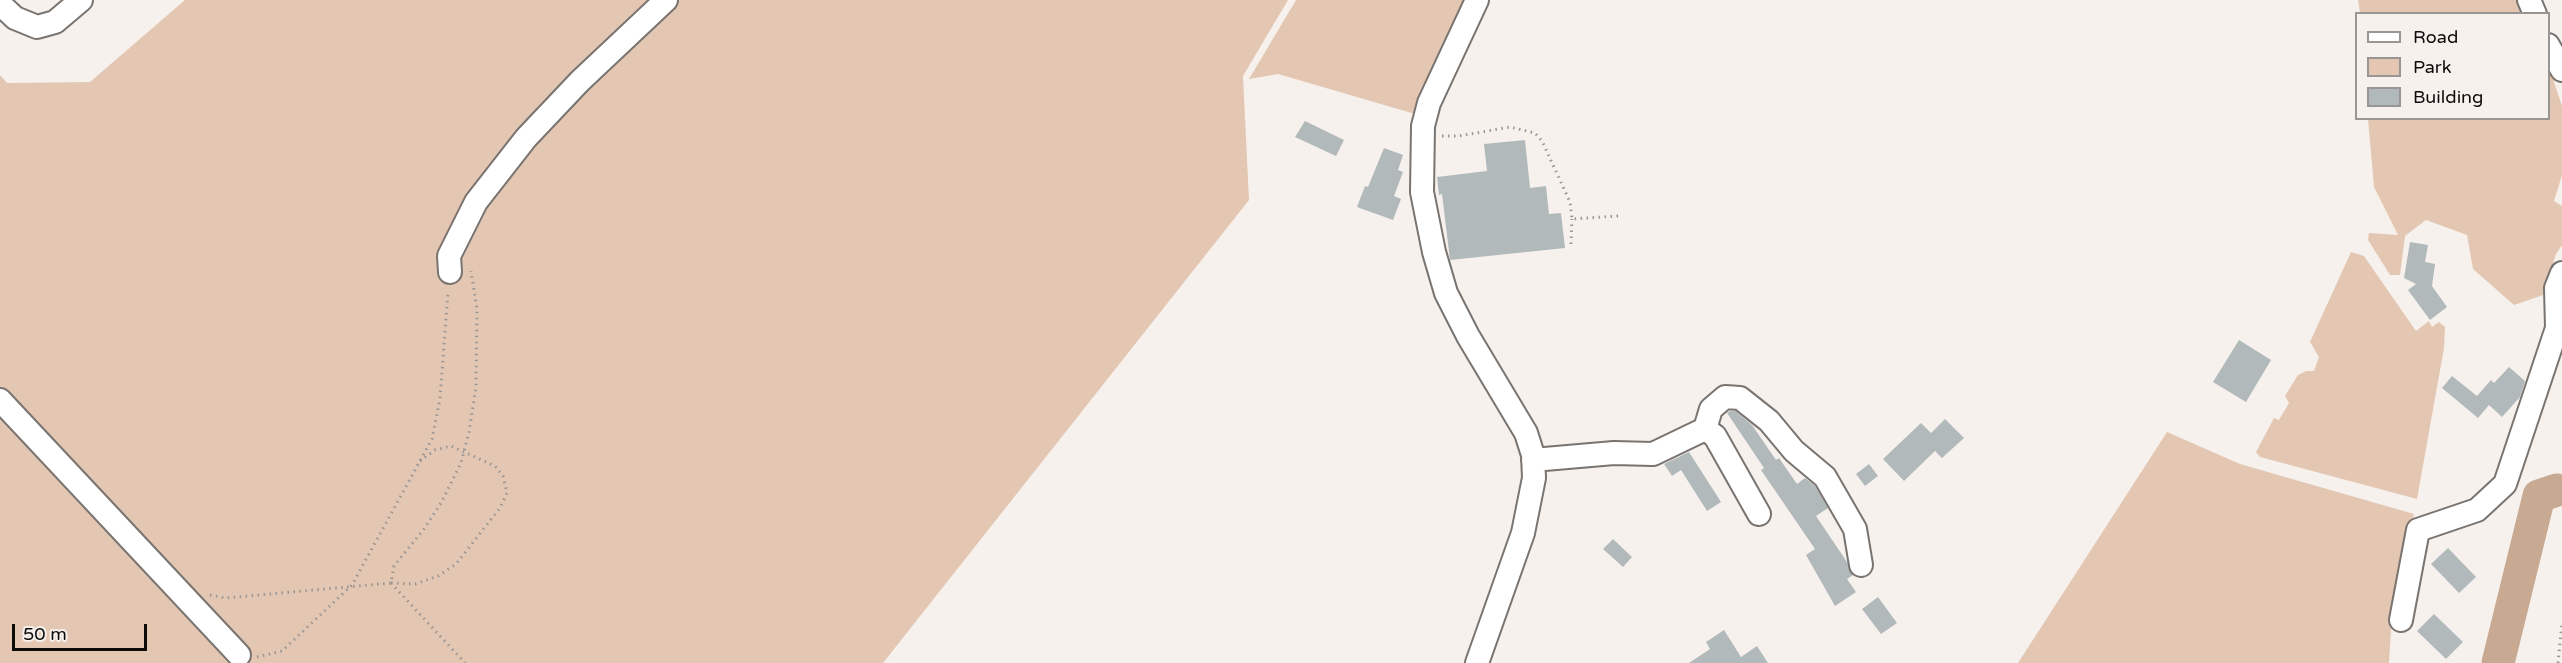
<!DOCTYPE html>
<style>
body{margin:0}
#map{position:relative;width:2562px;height:663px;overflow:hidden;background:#f7f1ed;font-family:"Varela Round",sans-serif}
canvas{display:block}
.legend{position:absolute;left:2355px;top:12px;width:195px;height:108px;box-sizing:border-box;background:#f7f1ed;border:2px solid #999592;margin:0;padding:8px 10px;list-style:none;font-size:18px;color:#0d0b0a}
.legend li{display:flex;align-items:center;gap:12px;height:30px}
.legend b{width:30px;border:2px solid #999592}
.scale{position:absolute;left:12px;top:624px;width:135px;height:27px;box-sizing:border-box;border:3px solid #0d0b0a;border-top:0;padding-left:8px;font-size:18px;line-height:21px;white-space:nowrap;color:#0d0b0a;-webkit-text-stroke:4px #f7f1ed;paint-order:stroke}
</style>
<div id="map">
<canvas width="2562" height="663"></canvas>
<ul class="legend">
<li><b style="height:8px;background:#fff"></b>Road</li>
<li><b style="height:16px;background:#e3c7b3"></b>Park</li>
<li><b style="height:16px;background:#b1b9bb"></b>Building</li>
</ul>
<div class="scale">50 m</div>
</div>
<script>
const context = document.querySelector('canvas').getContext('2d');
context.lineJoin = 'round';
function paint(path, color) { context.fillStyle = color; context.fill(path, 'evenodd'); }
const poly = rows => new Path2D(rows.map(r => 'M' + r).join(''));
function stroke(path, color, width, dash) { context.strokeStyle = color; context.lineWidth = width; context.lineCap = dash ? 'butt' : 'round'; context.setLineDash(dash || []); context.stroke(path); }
const green = poly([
 [185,0,1288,0,1243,76,1249,200,883,663,0,663,0,75,7,83,90,82],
 [1296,0,1464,0,1415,114,1278,74,1249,79],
 [2358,0,2525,0,2530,13,2360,13],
 [2549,67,2562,106,2562,175,2554,201,2562,206,2562,245,2556,254,2543,295,2514,305,2473,269,2467,235,2426,220,2405,236,2400,275,2390,275,2368,240,2369,233,2398,235,2374,187,2368,119,2548,118],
 [2351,252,2364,256,2416,331,2429,321,2432,327,2439,322,2445,327,2444,348,2417,499,2260,457,2256,452,2274,418,2279,420,2289,403,2285,396,2298,375,2306,371,2314,371,2319,357,2310,342],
 [2167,432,2240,464,2414,514,2392,614,2389,663,2018,663]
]);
const river = poly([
 [2498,663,2539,496,2557,490]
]);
const building = poly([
 [1305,121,1344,140,1336,156,1295,137],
 [1525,140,1530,188,1546,186,1549,214,1561,213,1565,248,1450,260,1442,194,1439,195,1437,177,1487,171,1484,144],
 [1384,148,1403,155,1398,170,1403,172,1394,196,1401,199,1393,220,1357,207,1365,186,1368,187],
 [2410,242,2428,245,2425,262,2435,264,2432,286,2447,307,2430,320,2408,290,2416,284,2404,278],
 [2239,340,2271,360,2246,402,2213,382],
 [2509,367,2525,381,2520,397,2502,417,2489,405,2478,418,2442,388,2452,376,2477,396,2491,380,2494,383],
 [1730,411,1735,411,1752,425,1776,460,1779,458,1797,484,1805,478,1815,486,1828,508,1816,516,1847,562,1853,575,1847,579,1856,592,1835,606,1806,555,1815,549,1761,470,1764,468,1727,413],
 [1945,419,1964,438,1942,458,1935,451,1904,481,1883,459,1921,423,1931,433],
 [1689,452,1721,502,1707,511,1681,470,1672,476,1664,464],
 [1869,464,1878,476,1865,486,1856,474],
 [1613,539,1632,557,1623,567,1603,549],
 [2448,548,2476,577,2459,593,2431,564],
 [1878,597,1897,623,1881,634,1862,609],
 [2434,614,2463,642,2446,659,2417,631],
 [1724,630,1741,657,1757,646,1768,663,1689,663,1710,649,1706,642]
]);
const path = poly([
 [1442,136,1459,136,1510,127,1535,133,1542,141,1570,202,1572,219,1618,216],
 [1571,244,1572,219],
 [391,583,415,584,438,576,456,564,500,508,507,493,503,476,495,466,451,446,435,450,420,461],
 [391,583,465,663],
 [210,595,226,598,391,583,394,566,424,529,441,503,461,463,469,432,476,387,477,309,471,271],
 [257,657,282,651,352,585,432,439,440,399,448,292],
 [2558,663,2562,623]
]);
const minor = poly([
 [1477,0,1429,103,1423,126,1422,192,1434,252,1446,293,1468,336,1526,433,1533,455,1534,478,1523,533,1477,663],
 [2529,0,2535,14],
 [0,4,15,18,37,27,55,22,81,0],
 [2548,45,2562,70],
 [450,272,449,256,476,202,526,138,580,81,666,0],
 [0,400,239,655],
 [1705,429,1715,436,1759,514],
 [1533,460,1614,453,1653,454,1705,429,1711,409,1725,397,1740,398,1769,421,1794,451,1825,477,1855,529,1861,565],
 [2401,620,2418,530,2477,510,2505,484,2557,328,2556,288,2562,273]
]);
paint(green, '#e3c7b3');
stroke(river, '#c8a992', 33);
paint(building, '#b1b9bb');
stroke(minor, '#797470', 26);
stroke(path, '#9b9693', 3, [1.5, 4.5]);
stroke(minor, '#fff', 22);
</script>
